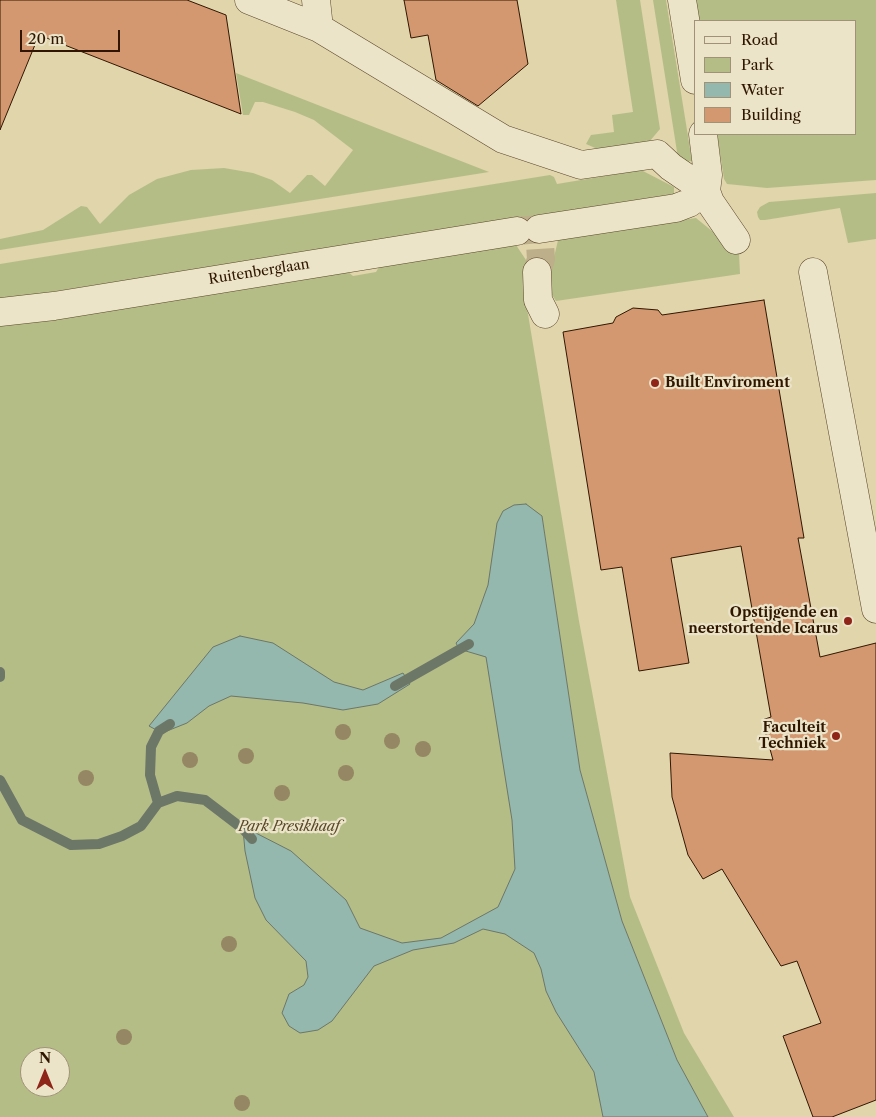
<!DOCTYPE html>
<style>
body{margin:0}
#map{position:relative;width:876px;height:1117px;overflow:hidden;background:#e0d5ab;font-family:"Libre Caslon Text",serif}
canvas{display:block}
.legend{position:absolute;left:694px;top:20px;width:162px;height:115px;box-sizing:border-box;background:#ebe4c8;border:1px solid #a09278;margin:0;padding:6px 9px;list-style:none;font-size:15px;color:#301600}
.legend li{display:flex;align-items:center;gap:10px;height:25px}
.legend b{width:25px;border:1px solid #a09278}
.north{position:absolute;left:20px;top:1047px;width:50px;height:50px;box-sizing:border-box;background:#ebe4c8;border:1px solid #a09278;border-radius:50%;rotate:0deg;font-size:14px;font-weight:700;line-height:20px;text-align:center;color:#301600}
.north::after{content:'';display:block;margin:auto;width:18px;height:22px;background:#8f2418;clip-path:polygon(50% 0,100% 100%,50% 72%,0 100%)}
.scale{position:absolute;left:20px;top:30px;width:100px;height:22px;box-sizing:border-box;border:2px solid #301600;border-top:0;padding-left:6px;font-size:15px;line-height:18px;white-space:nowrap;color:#301600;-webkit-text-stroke:4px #ebe4c8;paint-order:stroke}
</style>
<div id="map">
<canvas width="876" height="1117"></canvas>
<ul class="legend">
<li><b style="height:6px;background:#ebe4c8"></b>Road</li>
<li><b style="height:14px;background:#b5bd87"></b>Park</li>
<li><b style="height:14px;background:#94b8ae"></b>Water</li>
<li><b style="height:14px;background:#d49871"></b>Building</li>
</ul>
<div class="north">N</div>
<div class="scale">20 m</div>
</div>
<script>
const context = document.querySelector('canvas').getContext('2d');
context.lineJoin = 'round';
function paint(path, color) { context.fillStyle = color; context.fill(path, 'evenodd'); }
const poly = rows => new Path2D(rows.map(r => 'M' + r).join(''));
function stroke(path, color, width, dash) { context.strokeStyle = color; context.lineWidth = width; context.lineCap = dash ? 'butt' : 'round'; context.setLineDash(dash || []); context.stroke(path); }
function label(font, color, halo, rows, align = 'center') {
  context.font = font + ' "Libre Caslon Text",serif'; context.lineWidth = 4.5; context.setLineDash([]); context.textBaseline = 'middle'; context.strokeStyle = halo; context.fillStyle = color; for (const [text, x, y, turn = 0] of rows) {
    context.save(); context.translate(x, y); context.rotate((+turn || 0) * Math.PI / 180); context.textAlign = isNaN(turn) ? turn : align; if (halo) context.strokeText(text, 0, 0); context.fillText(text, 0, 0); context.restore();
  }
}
const green = poly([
 [616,0,640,0,660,129,644,148,607,153,586,144,591,135,614,132,612,115,633,112],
 [653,0,666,0,692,161,684,162,678,158],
 [695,0,876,0,876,180,767,188,727,184,724,179,717,134,855,134,855,21,699,21],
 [236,73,489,172,0,250,0,239,43,230,81,206,87,207,100,224,129,195,157,179,191,170,224,168,253,173,272,180,290,193,307,175,312,175,325,186,353,150,314,120,295,112,263,102,255,102,249,115,243,115],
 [641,170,674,187,674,194,0,300,0,264,550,175,554,177,557,184],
 [876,193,876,239,848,243,840,208,765,220,760,220,758,217,757,212,760,207,769,202],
 [696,218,739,253,740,274,556,301,547,287,559,236],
 [516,245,528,263,524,290,579,621,630,897,684,1033,734,1117,708,1117,677,1060,622,921,580,770,542,516,544,651,620,962,689,1117,0,1117,0,323,347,271,353,276,376,272,379,267],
 [30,1057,60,1057,60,1087,30,1087]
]);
const water = poly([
 [526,504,542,516,580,770,622,921,677,1060,708,1117,603,1117,594,1072,556,1012,546,991,541,969,534,953,505,934,483,929,454,943,413,950,374,966,332,1021,318,1030,300,1033,289,1026,282,1013,289,994,304,985,308,977,306,961,266,920,255,898,245,851,243,829,250,830,291,851,346,900,360,928,402,943,441,938,498,907,515,869,512,820,486,657,459,649,456,643,474,624,488,585,497,523,503,511,514,505,526,504],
 [240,636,273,643,334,682,363,690,403,673,410,684,378,704,343,710,303,703,231,696,209,706,187,723,162,733,149,726,213,647,240,636]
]);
const stream = poly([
 [0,672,0,677],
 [395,686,469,644],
 [0,780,22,820,71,845,99,844,122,836,141,826,158,803,150,775,151,747,159,731,170,724],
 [158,803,177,796,205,800,243,829,252,839]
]);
const building = poly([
 [0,0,187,0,226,15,241,114,39,35,0,130,0,0],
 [404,0,517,0,528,64,478,106,436,80,428,35,411,38,404,0],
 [764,300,804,538,798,538,820,657,876,643,876,1100,832,1117,813,1117,783,1036,821,1023,797,961,781,966,722,869,703,879,688,855,672,797,670,753,773,760,762,720,771,717,741,546,671,558,689,663,639,671,622,567,601,570,563,332,613,323,616,317,633,308,658,310,662,315,764,300]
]);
const minorTunnel = poly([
 [517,231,539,229,541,259,537,272]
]);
const minor = poly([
 [249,0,319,28],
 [316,0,319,28,503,139,581,165,657,154,671,167,706,191,710,202,736,240],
 [682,0,695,80],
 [539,229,676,208,689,203,706,191,708,175,703,134],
 [537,272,538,300,545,314],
 [813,272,876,609],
 [0,312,54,306,517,231]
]);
const trees = [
 [343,732],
 [392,741],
 [423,749],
 [246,756],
 [190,760],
 [346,773],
 [86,778],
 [282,793],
 [229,944],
 [124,1037],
 [242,1103]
];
const markers = [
 [655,383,5,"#8f2418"],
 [848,621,5,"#8f2418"],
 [836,736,5,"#8f2418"]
];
const streetNames = [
 ["Ruitenberglaan",259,272,-9]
];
const poiNames = [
 ["Built Enviroment",665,383,"left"],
 ["Opstijgende en",838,613],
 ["neerstortende Icarus",838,629],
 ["Faculteit",826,728],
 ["Techniek",826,744]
];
const parkNames = [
 ["Park Presikhaaf",289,827]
];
paint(green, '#b5bd87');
paint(water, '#94b8ae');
stroke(water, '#6c7768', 1);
stroke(stream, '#6c7768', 10);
paint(building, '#d49871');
stroke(building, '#301600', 1);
stroke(minorTunnel, '#bdaf89', 28, [28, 14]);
stroke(minor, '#5c462b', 29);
stroke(minor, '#ebe4c8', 28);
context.fillStyle = '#958763';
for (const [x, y] of trees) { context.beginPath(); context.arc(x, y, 8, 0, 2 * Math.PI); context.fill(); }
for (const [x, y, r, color] of markers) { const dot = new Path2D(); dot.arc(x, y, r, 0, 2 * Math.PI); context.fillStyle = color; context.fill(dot); stroke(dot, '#ebe4c8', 2); }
label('14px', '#301600', '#ebe4c8', streetNames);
label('bold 14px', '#301600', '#ebe4c8', poiNames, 'right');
label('italic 14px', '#584828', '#ebe4c8', parkNames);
</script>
